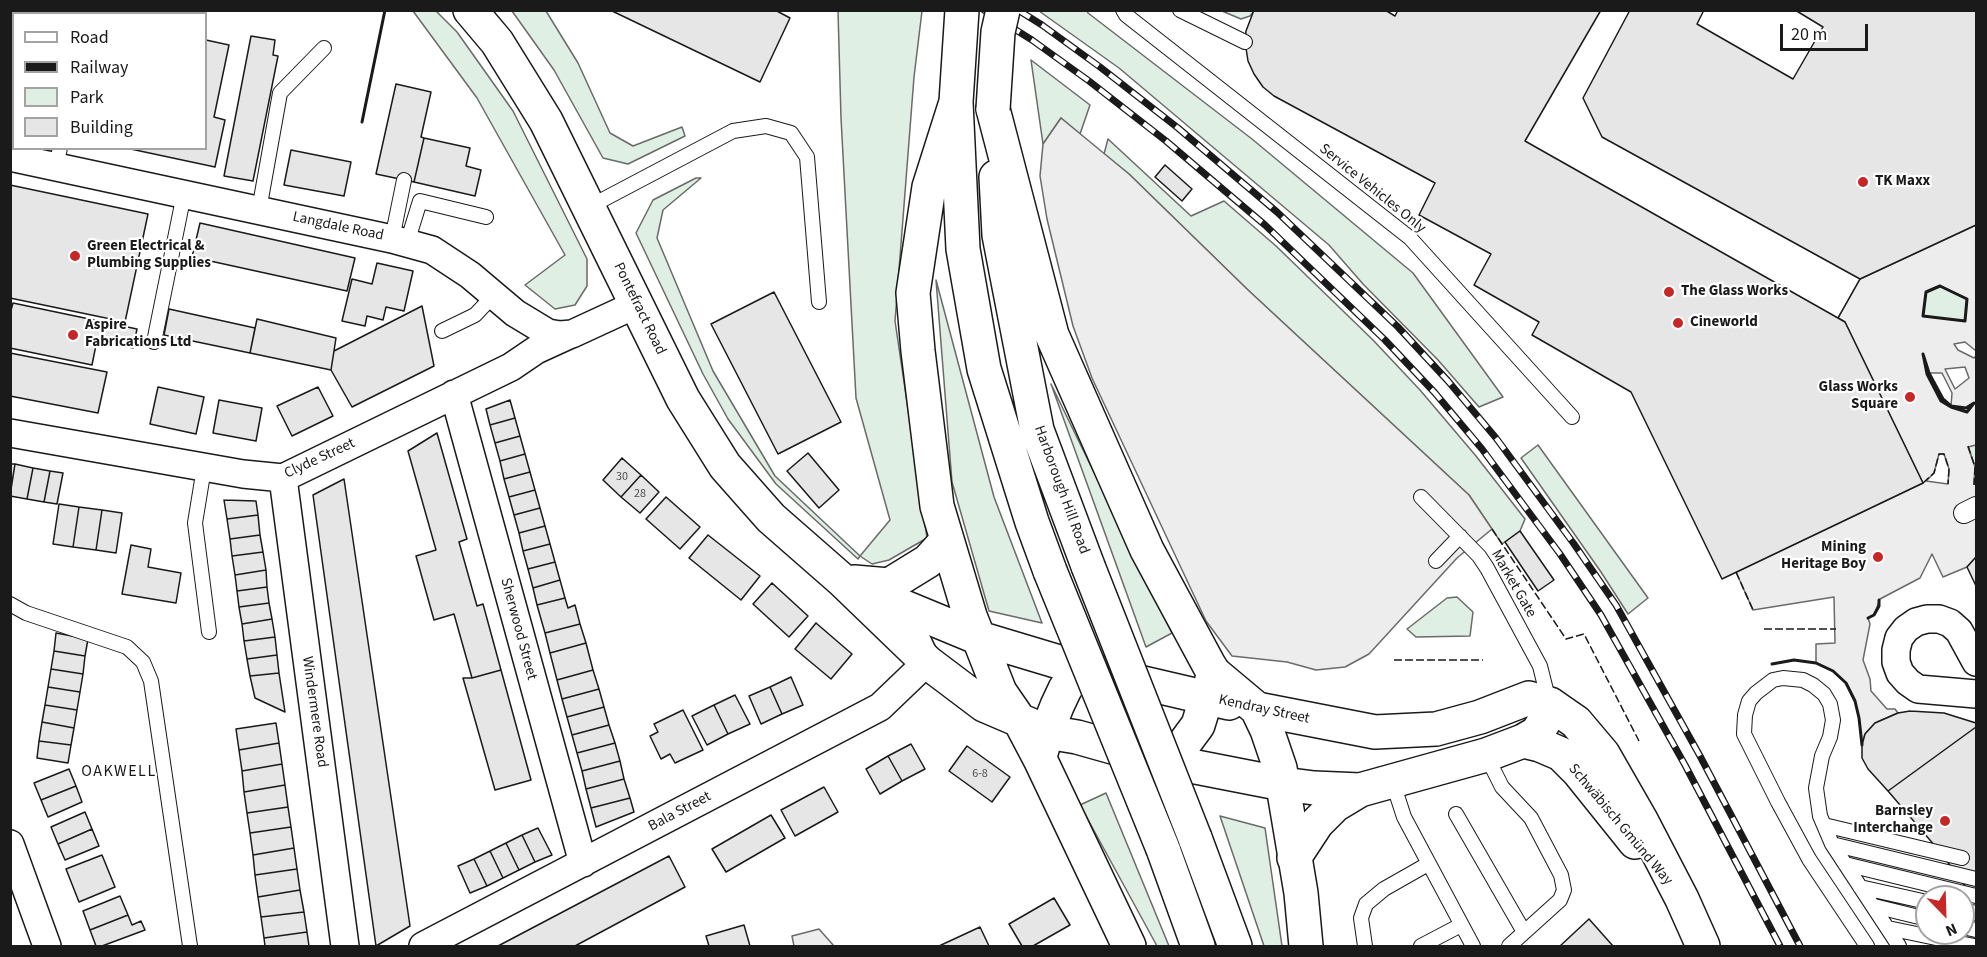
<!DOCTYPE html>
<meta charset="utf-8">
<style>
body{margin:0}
#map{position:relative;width:1987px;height:957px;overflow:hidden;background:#fff;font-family:"Source Sans 3",sans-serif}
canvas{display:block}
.frame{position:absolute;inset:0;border:12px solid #1a1a1a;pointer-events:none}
.legend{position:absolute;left:12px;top:12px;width:195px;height:138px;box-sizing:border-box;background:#fff;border:2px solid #a3a3a3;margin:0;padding:8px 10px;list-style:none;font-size:18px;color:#1a1a1a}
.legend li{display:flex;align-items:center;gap:12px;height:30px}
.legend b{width:30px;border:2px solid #a3a3a3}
.north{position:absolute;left:1915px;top:885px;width:60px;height:60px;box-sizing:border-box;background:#fff;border:2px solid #a3a3a3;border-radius:50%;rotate:157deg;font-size:16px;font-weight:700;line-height:24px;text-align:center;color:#1a1a1a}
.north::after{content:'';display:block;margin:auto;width:21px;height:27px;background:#c62828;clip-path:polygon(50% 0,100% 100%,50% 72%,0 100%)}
.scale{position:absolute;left:1780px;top:24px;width:88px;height:27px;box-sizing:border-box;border:3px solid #1a1a1a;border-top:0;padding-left:8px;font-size:18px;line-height:21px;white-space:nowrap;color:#1a1a1a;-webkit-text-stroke:4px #fff;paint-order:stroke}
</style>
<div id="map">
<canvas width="1987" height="957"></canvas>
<div class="frame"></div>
<ul class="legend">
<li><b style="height:8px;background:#fff"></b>Road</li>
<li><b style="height:8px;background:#1a1a1a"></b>Railway</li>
<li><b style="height:16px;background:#e0efe3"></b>Park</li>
<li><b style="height:16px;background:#e6e6e6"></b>Building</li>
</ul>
<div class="north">N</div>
<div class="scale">20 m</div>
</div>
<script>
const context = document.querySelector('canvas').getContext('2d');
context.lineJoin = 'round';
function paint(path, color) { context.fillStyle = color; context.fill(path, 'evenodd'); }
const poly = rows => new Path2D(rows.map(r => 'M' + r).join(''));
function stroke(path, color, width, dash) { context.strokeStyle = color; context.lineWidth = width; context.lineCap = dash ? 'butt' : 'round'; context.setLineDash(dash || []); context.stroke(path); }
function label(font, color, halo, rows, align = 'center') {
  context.font = font + ' "Source Sans 3",sans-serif'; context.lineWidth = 4.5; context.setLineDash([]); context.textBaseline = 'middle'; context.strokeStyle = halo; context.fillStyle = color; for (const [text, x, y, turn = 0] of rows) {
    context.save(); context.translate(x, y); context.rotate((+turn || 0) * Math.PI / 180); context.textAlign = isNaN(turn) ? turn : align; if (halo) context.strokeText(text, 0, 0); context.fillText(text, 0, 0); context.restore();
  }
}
const green = poly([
 [413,11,436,11,457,32,513,111,587,259,587,286,575,305,555,309,525,285,565,255,477,98,413,11],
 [512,11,546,11,578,63,610,133,633,146,682,127,685,136,628,164,603,158,554,70,512,11],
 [838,11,922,11,914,77,895,321,927,538,889,560,872,564,860,556,858,559,776,484,728,419,703,374,636,233,653,200,696,178,701,178,663,210,657,238,713,371,775,476,860,556,890,520,856,398,841,118,838,11],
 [1039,11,1087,11,1088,13,1252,139,1413,273,1503,397,1479,407,1438,360,1363,284,1329,245,1119,68,1039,11],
 [1222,11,1254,11,1250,16,1241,19,1222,11],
 [1031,60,1090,105,1080,134,1061,118,1043,144,1031,60],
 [1108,139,1191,216,1224,201,1276,246,1373,340,1420,390,1476,456,1525,519,1520,531,1502,544,1469,495,1248,290,1129,174,1104,154,1108,139],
 [936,280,994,497,1042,623,989,611,952,482,936,280],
 [1940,286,1967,299,1965,321,1923,316,1926,292,1940,286],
 [1051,384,1172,633,1146,647,1051,384],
 [1974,444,1976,445,1976,484,1974,485,1975,467,1968,446,1974,444],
 [1538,445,1648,598,1628,614,1601,572,1521,458,1538,445],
 [1457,597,1473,612,1470,636,1416,637,1407,629,1447,598,1457,597],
 [1106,793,1169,946,1157,946,1080,805,1106,793],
 [1220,816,1265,828,1282,946,1264,946,1220,816]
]);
const parking = poly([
 [1061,118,1129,174,1248,290,1469,495,1492,529,1457,558,1369,654,1345,667,1316,670,1287,662,1232,656,1206,621,1092,378,1073,326,1047,219,1040,176,1043,144,1061,118],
 [1976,225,1976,351,1965,342,1954,344,1958,350,1974,358,1976,356,1976,445,1968,447,1975,467,1974,484,1976,484,1976,557,1967,567,1943,577,1932,554,1920,578,1880,599,1874,615,1868,618,1870,624,1863,660,1870,679,1871,691,1887,709,1895,709,1898,713,1875,723,1865,734,1862,745,1859,718,1855,701,1846,683,1833,671,1816,663,1816,644,1835,643,1834,597,1753,610,1736,572,1923,483,1845,322,1838,318,1860,279,1976,225],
 [1940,286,1967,299,1965,321,1923,316,1926,293,1940,286],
 [1925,361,1929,373,1942,373,1952,393,1951,406,1966,408,1973,405,1967,412,1951,407,1941,401,1927,374,1925,361],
 [1965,367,1969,378,1955,389,1945,369,1965,367],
 [1939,454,1944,454,1949,469,1948,484,1926,481,1934,473,1939,454],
 [819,929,834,946,794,946,792,936,819,929]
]);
const building = poly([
 [610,10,775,10,790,18,760,82,610,10],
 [1254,10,1385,10,1395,16,1398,10,1976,10,1976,225,1860,279,1838,318,1845,322,1923,483,1722,579,1631,392,1532,335,1539,322,1474,285,1491,254,1419,215,1435,183,1274,96,1263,87,1254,74,1248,61,1245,42,1246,31,1254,10],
 [1601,10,1630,10,1583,98,1602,137,1860,279,1838,318,1525,141,1601,10],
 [1704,10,1795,10,1823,27,1793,79,1697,24,1704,10],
 [251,36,275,40,273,55,278,56,253,181,224,176,251,36],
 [206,40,229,45,214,117,225,120,215,167,126,148,206,148,206,40],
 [10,58,14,59,14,113,10,127,10,58],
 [396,84,431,92,421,137,424,138,414,182,376,174,396,84],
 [424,138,470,148,466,166,481,170,475,196,414,182,424,138],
 [291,150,351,162,344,196,284,185,291,150],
 [1165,165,1192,189,1182,201,1155,177,1165,165],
 [10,185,148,214,125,322,10,298,10,185],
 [200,223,355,258,347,291,192,257,200,223],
 [377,263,413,271,404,311,386,307,383,320,367,316,365,326,342,321,352,279,372,284,377,263],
 [774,292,841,422,778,454,711,324,774,292],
 [13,303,137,329,133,348,97,340,92,365,10,348,10,314,13,303],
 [422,306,434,366,352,407,331,370,334,351,422,306],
 [169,309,255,328,250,353,164,335,169,309],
 [257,319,336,338,331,370,250,353,257,319],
 [10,353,107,372,98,413,10,396,10,353],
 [158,387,204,397,196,434,150,424,158,387],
 [318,387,333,416,292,436,277,406,318,387],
 [219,400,262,408,256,441,213,433,219,400],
 [510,400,515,418,490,425,486,409,510,400],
 [515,418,520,436,495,443,490,425,515,418],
 [437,433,467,539,459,542,477,606,483,604,501,670,472,678,454,614,434,620,416,556,436,550,408,451,437,433],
 [520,436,525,454,500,461,495,443,520,436],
 [808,453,839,490,819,508,787,471,808,453],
 [525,454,530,472,504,479,500,461,525,454],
 [622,458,641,475,621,497,603,480,622,458],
 [10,464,15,464,10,494,10,464],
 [15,464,33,468,27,499,10,496,15,464],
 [33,468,50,471,44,502,27,499,33,468],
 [50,471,63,473,57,504,44,502,50,471],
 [530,472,535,490,509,497,504,479,530,472],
 [641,475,659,492,640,513,621,497,641,475],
 [344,479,410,926,376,946,313,495,344,479],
 [535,490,540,508,514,515,509,497,535,490],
 [666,497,700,527,680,549,646,519,666,497],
 [224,500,256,501,258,515,227,519,224,500],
 [59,504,79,507,73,547,53,544,59,504],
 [79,507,102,510,96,550,73,547,79,507],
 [540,508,545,526,519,533,514,515,540,508],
 [102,510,122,513,116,553,96,550,102,510],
 [258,515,260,535,230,539,227,519,258,515],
 [545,526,550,544,523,551,519,533,545,526],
 [1520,531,1554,580,1538,591,1505,542,1520,531],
 [260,535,263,552,232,556,230,539,260,535],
 [708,535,760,576,741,600,689,558,708,535],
 [550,544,555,562,528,569,523,551,550,544],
 [131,545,151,549,148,567,181,573,176,603,122,594,131,545],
 [263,552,266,570,235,575,232,556,263,552],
 [1976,557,1976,586,1967,567,1976,557],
 [555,562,560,580,533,588,528,569,555,562],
 [266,570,267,587,237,591,235,575,266,570],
 [560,580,565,598,537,605,533,588,560,580],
 [772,583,808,616,789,637,753,604,772,583],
 [267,587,269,603,239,607,237,591,267,587],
 [565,598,568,608,575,605,580,624,545,633,537,605,565,598],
 [269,603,272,619,242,624,239,607,269,603],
 [272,619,275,637,244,641,242,624,272,619],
 [816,623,852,654,831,679,795,649,816,623],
 [580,624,586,643,550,653,545,633,580,624],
 [56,633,88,639,85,656,54,651,56,633],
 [275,637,277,655,247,659,244,641,275,637],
 [586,643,593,670,557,680,550,653,586,643],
 [54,651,85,656,83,674,51,669,54,651],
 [277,655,279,673,250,676,247,659,277,655],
 [51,669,83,674,80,692,48,687,51,669],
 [501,670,531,780,495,790,463,678,472,678,501,670],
 [593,670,599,689,562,699,557,680,593,670],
 [279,673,285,712,255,698,250,676,279,673],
 [791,677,803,705,782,714,770,687,791,677],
 [48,687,80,692,77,710,45,705,48,687],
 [770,687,782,714,761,724,749,696,770,687],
 [599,689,604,707,567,717,562,699,599,689],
 [735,695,750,724,728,734,714,705,735,695],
 [45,705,77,710,74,728,42,722,45,705],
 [714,705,728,734,707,745,692,716,714,705],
 [604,707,609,725,572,735,567,717,604,707],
 [683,710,703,750,675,763,670,754,661,759,650,736,658,732,654,724,683,710],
 [1910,711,1944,713,1976,723,1976,727,1888,791,1868,769,1862,758,1862,745,1865,734,1875,723,1898,713,1910,711],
 [42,722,74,728,71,745,39,741,42,722],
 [276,723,279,743,239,750,236,729,276,723],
 [609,725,615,743,577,753,572,735,609,725],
 [1976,727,1976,901,1941,853,1888,791,1976,727],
 [39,741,71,745,68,763,37,758,39,741],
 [279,743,282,764,242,771,239,750,279,743],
 [615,743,620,761,582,771,577,753,615,743],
 [911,744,925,769,902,781,888,756,911,744],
 [967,746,1010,777,992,802,949,771,967,746],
 [888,756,902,781,880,794,866,769,888,756],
 [620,761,624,779,586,789,582,771,620,761],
 [282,764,285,785,244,792,242,771,282,764],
 [69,769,76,786,41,800,34,783,69,769],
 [624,779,630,798,591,808,586,789,624,779],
 [285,785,288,807,247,813,244,792,285,785],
 [76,786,82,802,48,817,41,800,76,786],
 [824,787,838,812,795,836,781,810,824,787],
 [630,798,634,812,596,827,591,808,630,798],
 [288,807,291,827,250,833,247,813,288,807],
 [85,812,92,829,58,844,51,827,85,812],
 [771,815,785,838,726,872,712,849,771,815],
 [291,827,294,848,253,855,250,833,291,827],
 [538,828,552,855,535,862,522,835,538,828],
 [92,829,99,846,65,860,58,844,92,829],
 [522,835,535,862,519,870,506,843,522,835],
 [506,843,519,870,503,878,490,851,506,843],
 [294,848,297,869,255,875,253,855,294,848],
 [490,851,503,878,487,886,474,859,490,851],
 [102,855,115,887,79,902,66,869,102,855],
 [669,856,685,887,575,946,498,946,669,856],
 [474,859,487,886,470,893,458,866,474,859],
 [297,869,300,890,258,897,255,875,297,869],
 [300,890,304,912,261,917,258,897,300,890],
 [120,896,128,915,90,930,83,911,120,896],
 [1054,898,1070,925,1033,946,1022,946,1009,924,1054,898],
 [304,912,307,932,264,938,261,917,304,912],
 [128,915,132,925,141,921,145,930,102,946,96,946,90,930,128,915],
 [1589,919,1613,946,1560,946,1589,919],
 [744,925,750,946,709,946,706,936,744,925],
 [980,927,989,946,939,946,980,927],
 [307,932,309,946,265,946,264,938,307,932]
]);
const service = poly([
 [134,10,149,14],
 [1123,10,1126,15,1410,238,1572,417],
 [1180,10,1245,42],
 [92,14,92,10],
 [56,166,60,148],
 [589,207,733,131,766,126,791,133,807,157,819,302],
 [259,210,280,93,324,48],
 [392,239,404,180],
 [407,243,420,201,486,217],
 [442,331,475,315,494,295],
 [154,342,184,194],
 [204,468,195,523,209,632],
 [1421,497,1479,556,1487,568,1540,666,1549,702],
 [1436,561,1460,536],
 [10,604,26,613,127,647,143,662,151,681,190,946],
 [1486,755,1502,787,1531,818,1561,875,1564,890,1560,900,1509,946],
 [1392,780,1404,817,1473,946],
 [1456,814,1524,932],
 [1824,825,1962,858],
 [1832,844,1976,879],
 [1845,864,1976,896],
 [1860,887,1927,902],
 [1874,906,1927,919],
 [1963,910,1976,913],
 [1963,927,1976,930],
 [1888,928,1974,946],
 [1365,946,1361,918,1366,904,1384,889,1428,864],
 [1421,946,1461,925],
 [1867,946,1809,859,1778,802,1744,734,1745,715,1749,701,1756,693,1773,680,1783,678,1803,680,1813,685,1824,694,1830,704,1833,720,1830,737,1822,756,1816,788,1820,816,1832,844,1899,946]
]);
const pedestrian = poly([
 [1964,513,1976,507]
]);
const minor = poly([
 [10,157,392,239,432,250,470,275,515,313,548,333,560,335,572,334,637,304],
 [454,394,583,863],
 [10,433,243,474,283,478,511,367,536,350,571,334],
 [283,478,345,946],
 [1976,662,1959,631,1950,623,1939,619,1927,619,1916,622,1906,629,1899,638,1896,650,1896,662,1900,673,1908,682,1918,689,1976,694],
 [10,844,47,946],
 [423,946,880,707,927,662,918,643]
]);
const tertiary = poly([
 [1257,709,1375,732,1436,729,1480,717,1529,698,1550,704,1576,722,1603,754,1642,822,1682,899,1703,946],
 [1523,741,1540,745,1561,754,1578,771,1635,842],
 [1155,759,1283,784,1314,788,1360,790,1486,755,1523,741,1537,733,1547,717,1550,704],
 [1294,858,1317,823,1335,805,1360,790]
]);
const trunk = poly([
 [470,10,497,42,546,121,683,399,725,466,771,518,843,581,927,662,984,705,1047,732,1077,737,1155,759,1181,748,1198,725,1214,673],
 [962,10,956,102,963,249,984,369,1032,522,1050,571],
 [956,102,929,187,913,293,918,351,937,506,970,616,1000,692,1020,721,1040,759,1129,946],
 [993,109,1052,335,1147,550,1209,665,1214,673,1257,709,1267,730,1280,768,1301,893,1306,946],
 [996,177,999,235,1037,430,1088,566],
 [854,582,889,585,928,561,947,540],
 [863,590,979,638,1079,668,1229,703],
 [1041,753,1047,732,1057,706,1065,689,1079,668],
 [1195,838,1235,946],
 [1163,849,1198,946]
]);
const rail = poly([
 [984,10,1032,40,1089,81,1166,141,1265,225,1385,340,1435,393,1482,449,1560,554,1601,615,1685,765,1780,946],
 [1018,10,1042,25,1100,67,1178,128,1277,212,1398,327,1448,381,1496,438,1574,544,1616,605,1700,756,1800,946]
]);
const trunkBridge = poly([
 [993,109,998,32,1003,10],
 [1088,566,1195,838],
 [1050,571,1163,849]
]);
const fence = poly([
 [1968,446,1975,467,1974,485],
 [1923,483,1934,473,1939,454,1944,454,1949,469,1948,484],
 [1492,529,1566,639,1584,634,1639,741],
 [1736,572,1753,610],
 [1764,629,1836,629],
 [1394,660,1483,660]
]);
const wall = poly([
 [362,122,385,10],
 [1940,286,1967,299,1965,321,1923,316,1926,292,1940,286],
 [1923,354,1929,373,1943,399,1951,406,1966,408,1974,403,1967,412,1951,407,1941,401,1927,374,1923,354],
 [1868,618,1874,615,1879,606,1879,600],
 [1772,664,1794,660,1816,663,1833,671,1846,683,1855,701,1859,718,1862,745]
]);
const markers = [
 [1863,182,6,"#c62828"],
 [75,256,6,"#c62828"],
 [1669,292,6,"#c62828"],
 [1678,323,6,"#c62828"],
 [73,335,6,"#c62828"],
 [1910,397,6,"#c62828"],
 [1878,557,6,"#c62828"],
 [1945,821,6,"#c62828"]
];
const numberNames = [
 ["30",622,477],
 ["28",640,494],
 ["6-8",980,774]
];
const poiNames = [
 ["TK Maxx",1875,182],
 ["Green Electrical &",87,247],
 ["Plumbing Supplies",87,264],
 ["The Glass Works",1681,292],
 ["Cineworld",1690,323],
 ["Aspire",85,326],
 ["Fabrications Ltd",85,343],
 ["Glass Works",1898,388,"right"],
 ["Square",1898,405,"right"],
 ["Mining",1866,548,"right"],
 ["Heritage Boy",1866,565,"right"],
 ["Barnsley",1933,812,"right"],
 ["Interchange",1933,829,"right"]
];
const streetNames = [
 ["Service Vehicles Only",1372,189,39],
 ["Langdale Road",338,227,12],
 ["Pontefract Road",639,309,64],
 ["Clyde Street",320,459,-25],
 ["Harborough Hill Road",1061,490,70],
 ["Market Gate",1513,584,60],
 ["Sherwood Street",518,629,75],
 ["Kendray Street",1264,710,12],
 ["Windermere Road",314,712,82],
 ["Bala Street",680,812,-28],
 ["Schwäbisch Gmünd Way",1620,825,50]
];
const neighbourhoodNames = [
 ["OAKWELL",119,772]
];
paint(green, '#e0efe3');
stroke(green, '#6a6a6a', 1.5);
paint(parking, '#ededed');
stroke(parking, '#6a6a6a', 1.5);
paint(building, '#e6e6e6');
stroke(building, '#1a1a1a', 1.5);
stroke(service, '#1a1a1a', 16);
stroke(pedestrian, '#1a1a1a', 22);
stroke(minor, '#1a1a1a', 30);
stroke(tertiary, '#1a1a1a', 36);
stroke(trunk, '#1a1a1a', 36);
stroke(service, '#fff', 14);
stroke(pedestrian, '#fff', 20);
stroke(minor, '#fff', 27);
stroke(tertiary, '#fff', 33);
stroke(trunk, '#fff', 33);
stroke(rail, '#1a1a1a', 7);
stroke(rail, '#fff', 4.5, [14]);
stroke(trunkBridge, '#1a1a1a', 36, []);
stroke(trunkBridge, '#fff', 33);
stroke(fence, '#1a1a1a', 1.5, [8, 3]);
stroke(wall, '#1a1a1a', 3);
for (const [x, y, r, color] of markers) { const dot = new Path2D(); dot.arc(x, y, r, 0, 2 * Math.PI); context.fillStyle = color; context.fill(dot); stroke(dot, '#fff', 2); }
label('12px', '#4d4d4d', null, numberNames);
label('bold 15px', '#1a1a1a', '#fff', poiNames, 'left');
label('15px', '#1a1a1a', '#fff', streetNames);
context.letterSpacing = '1.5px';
label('16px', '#1a1a1a', '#fff', neighbourhoodNames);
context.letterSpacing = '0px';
</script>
